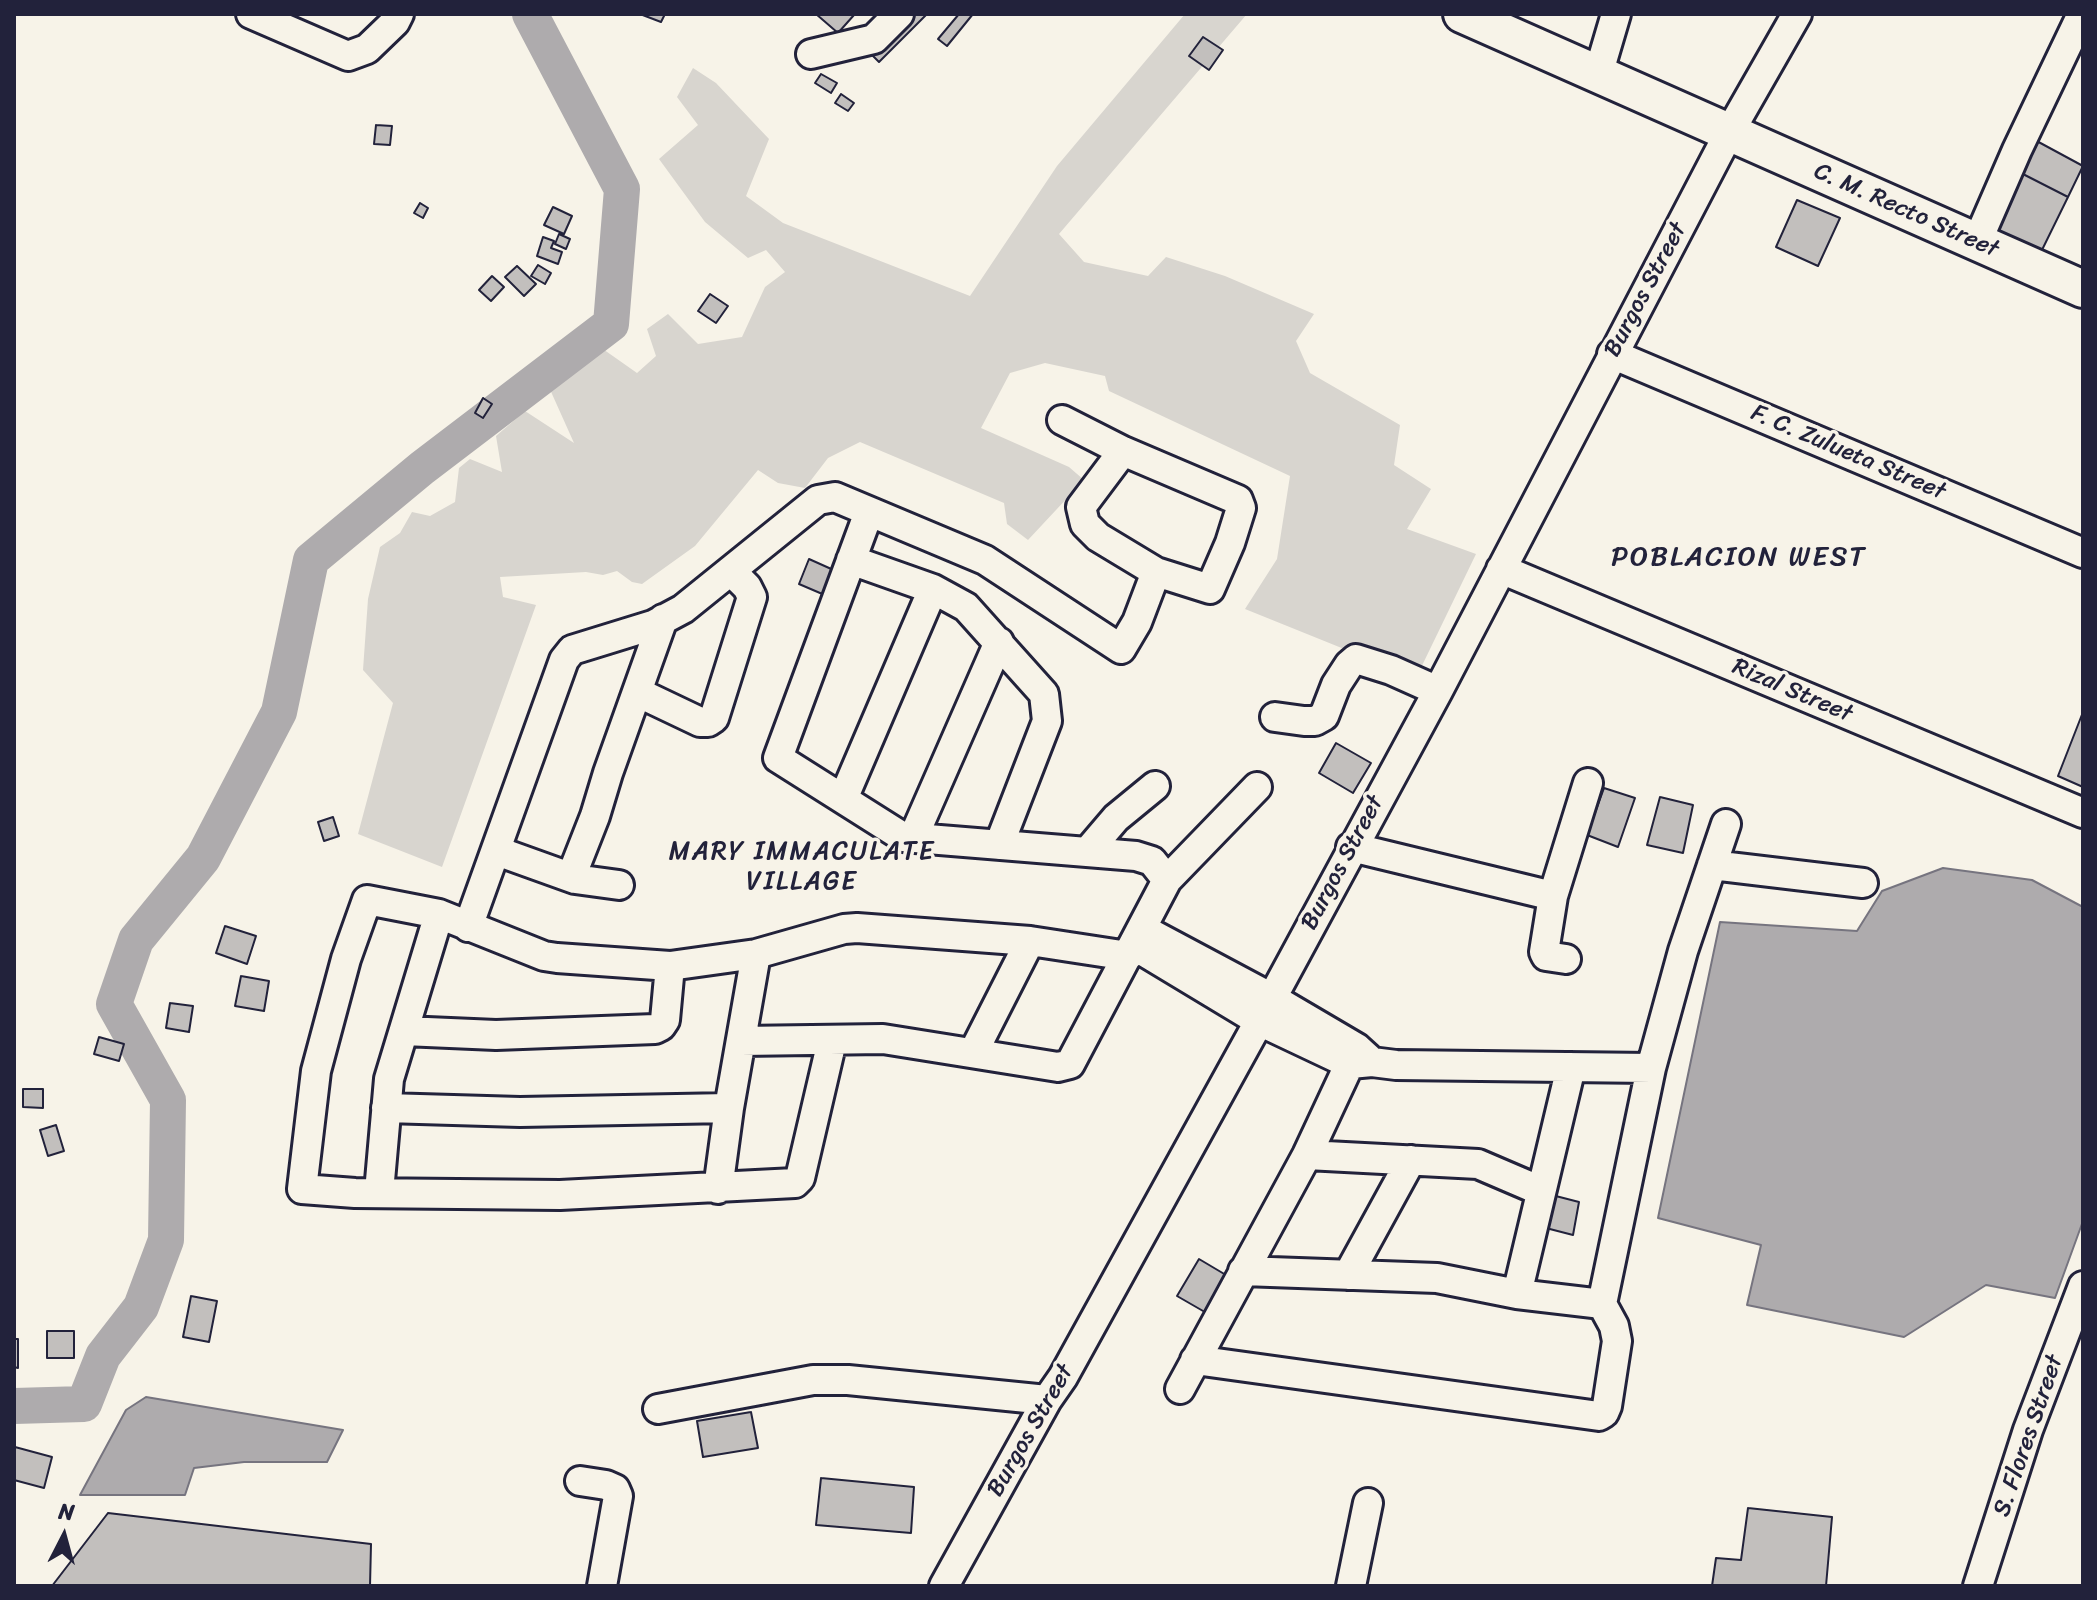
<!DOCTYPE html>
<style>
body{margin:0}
#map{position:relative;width:2097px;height:1600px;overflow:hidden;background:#f7f3e8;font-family:Sriracha,sans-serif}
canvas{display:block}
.frame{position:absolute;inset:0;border:16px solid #22223b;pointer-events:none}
.north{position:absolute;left:24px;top:1496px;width:80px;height:80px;-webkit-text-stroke:6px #f7f3e8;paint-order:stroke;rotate:6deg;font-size:22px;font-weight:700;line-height:32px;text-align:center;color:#22223b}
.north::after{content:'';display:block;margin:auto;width:28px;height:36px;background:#22223b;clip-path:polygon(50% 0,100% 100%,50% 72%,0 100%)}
</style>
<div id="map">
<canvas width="2097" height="1600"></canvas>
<div class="frame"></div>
<div class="north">N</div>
</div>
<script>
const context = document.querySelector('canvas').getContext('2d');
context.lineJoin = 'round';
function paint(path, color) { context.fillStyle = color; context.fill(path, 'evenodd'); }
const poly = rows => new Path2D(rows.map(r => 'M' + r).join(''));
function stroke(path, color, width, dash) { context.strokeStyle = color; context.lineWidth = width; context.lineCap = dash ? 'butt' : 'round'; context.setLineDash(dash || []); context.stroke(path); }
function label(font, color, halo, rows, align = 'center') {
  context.font = font + ' Sriracha,sans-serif'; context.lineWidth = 7; context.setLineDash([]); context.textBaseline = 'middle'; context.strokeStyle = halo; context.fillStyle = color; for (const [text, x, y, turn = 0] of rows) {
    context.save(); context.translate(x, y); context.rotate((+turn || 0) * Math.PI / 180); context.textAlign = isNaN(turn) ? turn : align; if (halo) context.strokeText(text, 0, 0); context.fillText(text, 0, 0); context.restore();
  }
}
const green = poly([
 [1185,14,1247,14,1059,234,1084,262,1148,276,1166,257,1225,276,1314,314,1296,341,1310,373,1400,425,1394,465,1431,489,1407,529,1476,554,1416,678,1245,609,1277,559,1290,476,1109,391,1105,376,1045,363,1010,373,981,428,1069,467,1084,480,1028,540,1007,524,1004,503,860,442,828,458,805,488,778,483,758,470,695,546,642,584,632,582,617,571,603,575,586,572,500,577,503,597,536,605,442,867,358,834,393,703,363,670,368,599,380,547,400,533,412,512,430,516,455,502,459,468,470,459,502,472,496,436,525,411,574,443,539,365,583,335,637,373,656,356,647,329,668,314,698,344,742,337,765,287,785,272,766,250,748,258,705,222,659,159,698,125,677,97,693,68,716,83,769,139,746,196,783,223,970,296,1057,166]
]);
const water = poly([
 [1943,868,2032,880,2083,907,2083,1221,2055,1298,1986,1285,1904,1337,1747,1305,1761,1245,1658,1218,1720,922,1857,931,1882,891,1943,868],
 [146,1397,343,1430,327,1462,244,1462,194,1468,185,1495,80,1495,126,1410,146,1397]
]);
const river = poly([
 [14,1406,84,1404,103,1356,141,1307,166,1240,168,1100,114,1004,136,940,203,858,279,712,311,560,422,468,611,324,622,189,530,14]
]);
const building = poly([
 [640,14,665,14,661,22,640,14],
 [816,14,853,14,854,15,838,33,816,14],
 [904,14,927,14,879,62,868,51,904,14],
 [959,14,973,14,947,46,938,39,959,14],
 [1203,37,1223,50,1209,70,1189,56,1203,37],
 [821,74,837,83,831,93,815,83,821,74],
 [841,94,854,103,848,111,835,103,841,94],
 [376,125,392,126,390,145,374,144,376,125],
 [2033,139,2083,166,2068,197,2017,171,2033,139],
 [2017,171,2068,197,2040,254,1990,230,2017,171],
 [1797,200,1840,218,1818,266,1776,247,1797,200],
 [420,203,428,208,423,218,414,213,420,203],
 [553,207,572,216,564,234,544,225,553,207],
 [559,234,570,239,566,249,555,244,559,234],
 [543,237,554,241,551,248,562,252,558,264,537,256,543,237],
 [538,265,551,273,545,284,531,276,538,265],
 [517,266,536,284,524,296,505,277,517,266],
 [492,276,504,287,491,301,479,290,492,276],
 [710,294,728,306,716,323,698,311,710,294],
 [483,398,492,404,483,418,475,413,483,398],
 [809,559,838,572,827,596,799,584,809,559],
 [2083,712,2083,787,2058,776,2083,712],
 [1336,743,1371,763,1353,793,1319,773,1336,743],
 [1604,788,1635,798,1618,847,1587,835,1604,788],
 [1660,797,1693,805,1683,853,1647,845,1660,797],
 [333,817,339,836,324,841,318,822,333,817],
 [225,926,256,936,247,964,216,953,225,926],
 [241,976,269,981,264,1011,235,1006,241,976],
 [170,1003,193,1006,189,1032,166,1028,170,1003],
 [99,1037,124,1044,119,1061,94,1054,99,1037],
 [23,1089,43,1089,43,1108,23,1107,23,1089],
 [56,1125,64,1151,48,1156,40,1130,56,1125],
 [1548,1194,1579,1202,1573,1235,1542,1227,1548,1194],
 [1199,1259,1231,1278,1210,1315,1177,1296,1199,1259],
 [191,1296,217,1301,209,1342,183,1337,191,1296],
 [47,1331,74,1331,74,1358,47,1358,47,1331],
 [14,1339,18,1339,18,1368,14,1367,14,1339],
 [751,1412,758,1448,703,1457,697,1421,751,1412],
 [15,1447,52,1457,44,1488,14,1480,15,1447],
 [821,1478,914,1487,911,1533,816,1525,821,1478],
 [1748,1508,1832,1517,1826,1586,1712,1586,1716,1558,1741,1560,1748,1508],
 [108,1513,371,1544,370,1586,52,1586,108,1513]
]);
const minor = poly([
 [251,14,348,56,367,49,395,22,399,14],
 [811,54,874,39,899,14],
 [1598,75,1616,14],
 [1977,242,2017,150,2082,14],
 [1612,354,2083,553],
 [1062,420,1123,451,1238,500,1241,508,1230,543,1210,589,1156,572,1098,537,1085,524,1081,507,1123,451],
 [869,512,778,758,903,837,1136,856,1152,861,1167,880],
 [851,560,933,589,966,607,1044,694,1047,721,999,845],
 [1501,569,2083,813],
 [637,692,700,722,708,722,714,718,752,597,747,587,731,571],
 [1275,717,1304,721,1315,721,1324,716,1336,685,1349,665,1356,659,1391,670,1438,691],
 [843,799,933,589],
 [913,838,999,642],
 [1351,847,1553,896],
 [497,851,575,879,619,885],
 [1087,852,1116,818,1155,786],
 [1712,865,1863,883],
 [571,877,595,816,608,773,663,619],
 [468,927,564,660,572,650,653,625,683,609,818,500,835,497,985,560,1121,649,1137,622,1156,572],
 [1152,934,1272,998,1357,1048,1368,1058],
 [1133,945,1259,1021,1350,1064,1372,1062,1396,1065,1651,1068],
 [1566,959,1546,956,1544,952,1553,896,1588,783],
 [404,1031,496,1035,655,1029,661,1026,665,1020,670,966],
 [741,1041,883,1039,1058,1067,1070,1064,1167,880,1257,787],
 [832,1041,800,1178,795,1183,560,1195,355,1193,302,1189,316,1071,346,959,367,900,439,914,544,956,557,958,670,966,756,954,844,929,857,928,1030,941,1128,956],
 [973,1053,1030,941],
 [386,1108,520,1112,729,1108],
 [1307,1155,1478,1164,1541,1191],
 [718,1189,729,1108,756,954],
 [379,1192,389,1079,439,914],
 [1348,1275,1411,1160],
 [1517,1294,1571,1067],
 [1602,1304,1651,1068,1683,951,1726,824],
 [1195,1360,1599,1416,1604,1413,1607,1406,1617,1341,1614,1326,1602,1304,1517,1294,1437,1278,1243,1271],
 [1180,1389,1307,1155,1357,1048],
 [658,1409,813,1380,848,1380,1047,1400],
 [580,1481,606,1485,615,1489,618,1496,602,1586],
 [944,1586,1047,1400,1063,1377,1272,998,1438,691,1729,133,1797,14],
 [1351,1586,1368,1503],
 [1978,1586,2028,1430,2083,1286]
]);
const major = poly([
 [1462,14,2083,289]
]);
const streetNames = [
 ["C. M. Recto Street",1906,211,24],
 ["Burgos Street",1646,290,-62],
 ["F. C. Zulueta Street",1848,453,23],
 ["Rizal Street",1792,691,23],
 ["Burgos Street",1343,863,-62],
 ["Burgos Street",1031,1431,-60],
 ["S. Flores Street",2029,1436,-71]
];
const neighbourhoodNames = [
 ["MARY IMMACULATE",802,852],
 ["VILLAGE",802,882]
];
const quarterNames = [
 ["POBLACION WEST",1739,558]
];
paint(green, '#d8d5cf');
paint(water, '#aeabad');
stroke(water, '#76747f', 2);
stroke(river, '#aeabad', 36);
paint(building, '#c2bfbd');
stroke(building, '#22223b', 2);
stroke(minor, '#22223b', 34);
stroke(major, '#22223b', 42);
stroke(minor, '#f7f3e8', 28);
stroke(major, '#f7f3e8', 36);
label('24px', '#22223b', '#f7f3e8', streetNames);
context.letterSpacing = '2px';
label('26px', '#22223b', '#f7f3e8', neighbourhoodNames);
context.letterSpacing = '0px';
context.letterSpacing = '2px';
label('28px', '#22223b', '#f7f3e8', quarterNames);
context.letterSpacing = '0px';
</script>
